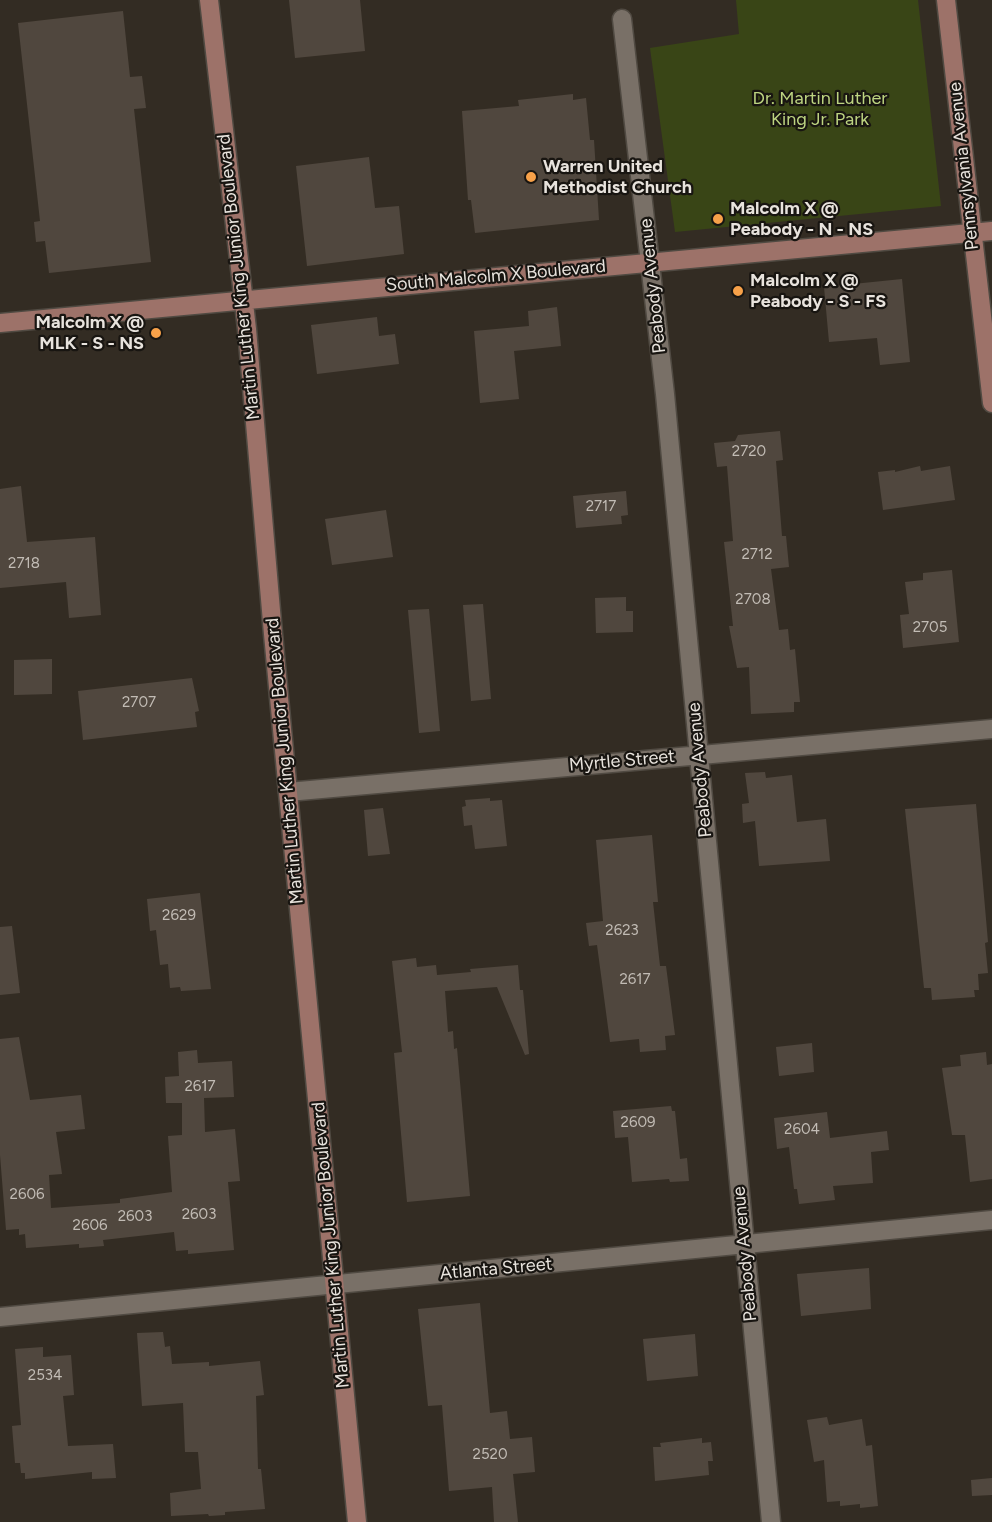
<!DOCTYPE html>
<style>
body{margin:0}
canvas{display:block;background:#332c23}
</style>
<canvas width="992" height="1522"></canvas>
<script>
const context = document.querySelector('canvas').getContext('2d');
context.lineJoin = 'round';
function paint(path, color) { context.fillStyle = color; context.fill(path, 'evenodd'); }
const poly = rows => new Path2D(rows.map(r => 'M' + r).join(''));
function stroke(path, color, width, dash) { context.strokeStyle = color; context.lineWidth = width; context.lineCap = dash ? 'butt' : 'round'; context.setLineDash(dash || []); context.stroke(path); }
function label(font, color, halo, rows, align = 'center') {
  context.font = font + ' Figtree,sans-serif'; context.lineWidth = 4.5; context.setLineDash([]); context.textBaseline = 'middle'; context.strokeStyle = halo; context.fillStyle = color; for (const [text, x, y, turn = 0] of rows) {
    context.save(); context.translate(x, y); context.rotate((+turn || 0) * Math.PI / 180); context.textAlign = isNaN(turn) ? turn : align; if (halo) context.strokeText(text, 0, 0); context.fillText(text, 0, 0); context.restore();
  }
}
const green = poly([
 [736,0,918,0,941,206,675,232,650,48,739,34]
]);
const building = poly([
 [289,0,360,0,365,51,295,58],
 [123,11,130,77,142,76,146,108,134,109,151,262,49,273,45,241,36,242,34,222,40,221,18,23],
 [573,94,573,100,586,98,590,140,594,140,599,220,475,233,471,200,468,200,462,111,519,106,518,100],
 [369,157,375,208,399,206,404,254,307,266,296,166],
 [902,279,910,362,880,365,877,338,829,342,824,287],
 [557,307,561,346,514,351,519,399,480,403,474,331,529,326,528,311],
 [377,317,379,336,395,334,399,364,317,374,311,325],
 [780,431,783,460,776,461,782,536,786,536,789,567,771,569,779,630,788,629,790,650,795,649,800,702,794,702,794,712,751,714,749,667,737,668,729,626,733,626,724,542,733,541,727,466,717,467,714,443,735,441,738,435],
 [920,466,921,471,950,466,955,500,883,510,878,472,895,470,895,472],
 [21,486,27,542,95,537,101,615,69,618,66,582,0,588,0,489],
 [626,491,628,515,621,516,622,524,576,528,573,496],
 [386,510,393,557,332,565,325,519],
 [952,570,959,642,903,648,900,615,909,614,905,582,923,580,923,573],
 [626,597,626,611,633,611,633,632,596,633,595,598],
 [483,604,491,699,471,701,463,605],
 [429,609,440,731,419,733,408,610],
 [52,659,52,694,14,695,14,660],
 [192,678,199,711,195,712,197,727,83,740,78,691],
 [765,772,766,778,792,775,797,822,826,819,830,861,759,866,755,821,743,823,742,804,749,803,745,773],
 [490,798,490,801,502,800,507,846,475,849,472,825,464,826,462,807,466,806,465,800],
 [976,804,988,942,985,943,988,973,978,974,979,990,974,990,975,997,932,1000,931,988,924,988,905,809],
 [383,808,390,854,368,856,364,810],
 [652,835,658,902,653,902,660,966,666,966,675,1035,665,1036,666,1050,640,1052,639,1039,610,1042,597,945,589,946,586,923,603,921,596,840],
 [200,893,211,989,181,991,180,987,170,988,168,964,160,965,156,930,150,931,147,899],
 [12,926,20,993,0,995,0,927],
 [416,958,417,967,436,965,437,975,471,972,470,969,518,965,520,990,523,990,529,1054,525,1055,497,987,445,991,448,1032,453,1031,454,1049,457,1048,470,1196,407,1202,394,1053,402,1052,392,961],
 [19,1037,30,1100,81,1095,85,1129,56,1132,62,1174,49,1175,51,1208,120,1203,120,1199,172,1192,168,1136,182,1135,182,1103,166,1103,165,1077,179,1076,178,1052,197,1050,198,1063,232,1061,234,1097,204,1098,205,1132,235,1129,240,1181,228,1182,234,1250,188,1254,188,1250,176,1251,174,1232,103,1240,104,1246,79,1248,79,1244,26,1248,25,1234,19,1235,19,1229,6,1230,0,1155,0,1039],
 [812,1043,814,1072,779,1076,776,1047],
 [986,1052,987,1065,992,1064,992,1179,970,1182,965,1135,952,1135,942,1068,961,1066,960,1055],
 [671,1106,672,1111,675,1111,680,1159,687,1158,689,1181,670,1182,669,1179,632,1182,628,1137,615,1138,613,1111],
 [827,1112,830,1138,887,1131,889,1150,871,1152,873,1183,833,1186,835,1200,799,1204,797,1189,794,1189,789,1147,777,1149,774,1118],
 [869,1268,871,1309,801,1316,797,1274],
 [480,1303,490,1413,507,1411,510,1439,532,1437,535,1472,513,1474,518,1522,494,1522,492,1487,449,1491,442,1405,428,1406,418,1309],
 [163,1332,165,1347,170,1346,172,1364,209,1362,209,1366,260,1361,264,1395,256,1396,258,1469,261,1469,265,1509,225,1512,225,1515,209,1516,208,1514,171,1516,170,1493,201,1489,198,1452,185,1452,183,1403,142,1406,137,1333],
 [695,1334,698,1376,647,1381,643,1339],
 [43,1347,43,1357,71,1355,74,1395,63,1396,68,1446,113,1444,116,1478,92,1479,92,1472,25,1479,25,1473,21,1473,20,1463,15,1463,12,1426,21,1425,15,1349],
 [827,1417,829,1425,862,1419,866,1446,872,1445,878,1506,860,1508,860,1504,840,1506,840,1501,827,1502,824,1460,814,1462,807,1420],
 [702,1438,702,1443,711,1442,713,1461,708,1461,709,1475,655,1481,653,1447,661,1447,660,1443],
 [992,1478,992,1495,972,1496,971,1480]
]);
const street = poly([
 [622,19,665,394,771,1522],
 [288,792,992,729],
 [0,1317,992,1220]
]);
const secondary = poly([
 [209,0,247,329,273,634,357,1522],
 [946,0,992,403],
 [0,323,992,231]
]);
const markers = [
 [531,177,6,"#f7a149"],
 [718,219,6,"#f7a149"],
 [738,291,6,"#f7a149"],
 [156,333,6,"#f7a149"]
];
const numberNames = [
 ["2720",749,452],
 ["2717",601,507],
 ["2712",757,555],
 ["2718",24,564],
 ["2708",753,600],
 ["2705",930,628],
 ["2707",139,703],
 ["2629",179,916],
 ["2623",622,931],
 ["2617",635,980],
 ["2617",200,1087],
 ["2609",638,1123],
 ["2604",802,1130],
 ["2606",27,1195],
 ["2603",199,1215],
 ["2603",135,1217],
 ["2606",90,1226],
 ["2534",45,1376],
 ["2520",490,1455]
];
const parkNames = [
 ["Dr. Martin Luther",820,99],
 ["King Jr. Park",820,120]
];
const streetNames = [
 ["Pennsylvania Avenue",964,166,-96],
 ["South Malcolm X Boulevard",496,276,-5],
 ["Martin Luther King Junior Boulevard",239,277,-96],
 ["Peabody Avenue",653,286,-96],
 ["Martin Luther King Junior Boulevard",285,761,-95],
 ["Myrtle Street",622,761,-5],
 ["Peabody Avenue",700,770,-95],
 ["Martin Luther King Junior Boulevard",331,1245,-95],
 ["Peabody Avenue",745,1254,-95],
 ["Atlanta Street",496,1269,-5]
];
const poiNames = [
 ["Warren United",543,167],
 ["Methodist Church",543,188],
 ["Malcolm X @",730,209],
 ["Peabody - N - NS",730,230],
 ["Malcolm X @",750,281],
 ["Peabody - S - FS",750,302],
 ["Malcolm X @",144,323,"right"],
 ["MLK - S - NS",144,344,"right"]
];
paint(green, '#394516');
paint(building, '#50473e');
stroke(street, '#504a42', 21);
stroke(secondary, '#504a42', 21);
stroke(street, '#797067', 18);
stroke(secondary, '#9d7269', 18);
for (const [x, y, r, color] of markers) { const dot = new Path2D(); dot.arc(x, y, r, 0, 2 * Math.PI); context.fillStyle = color; context.fill(dot); stroke(dot, '#181511', 2); }
label('15px', '#c2bcb5', null, numberNames);
label('18px', '#bdd481', '#181511', parkNames);
label('18px', '#e8e3dd', '#181511', streetNames);
label('bold 18px', '#e8e3dd', '#181511', poiNames, 'left');
</script>
